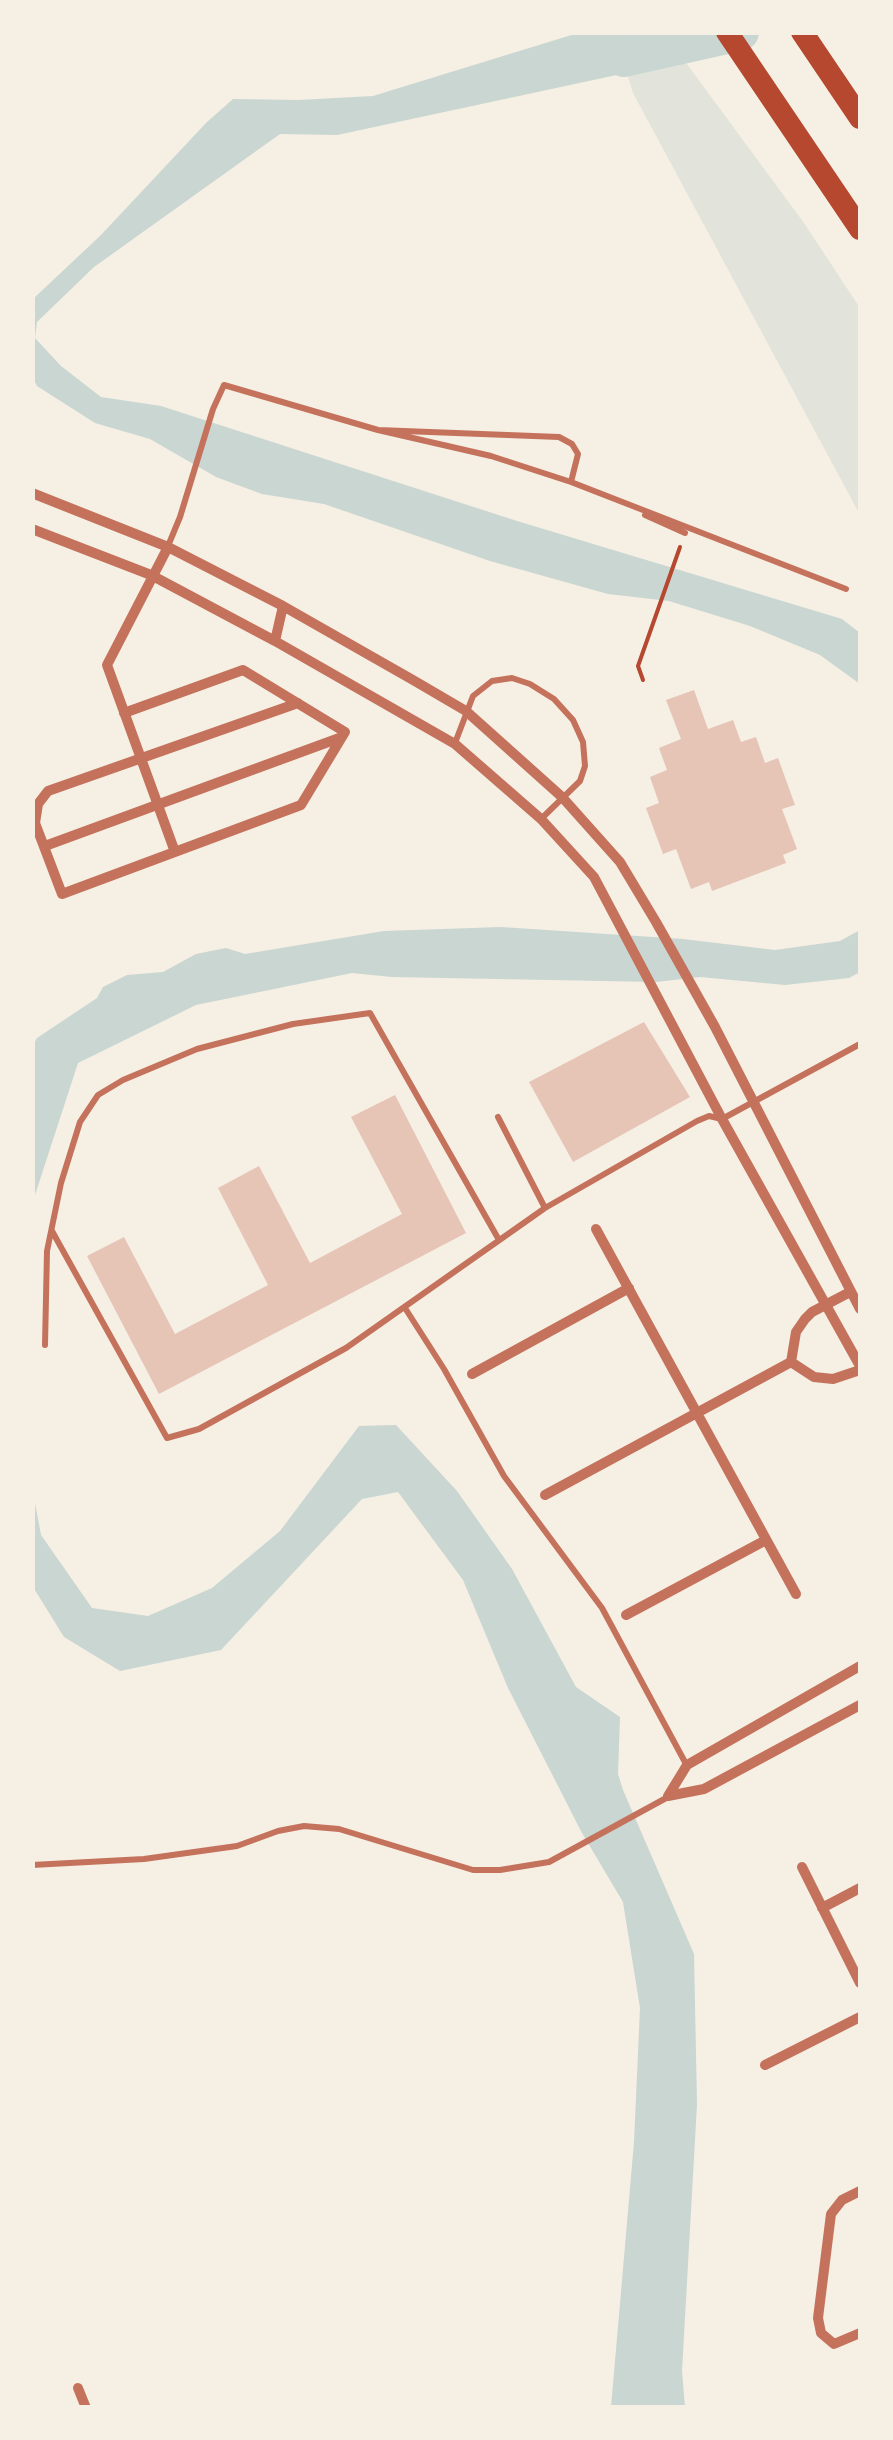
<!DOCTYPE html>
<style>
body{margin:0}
#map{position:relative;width:893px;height:2440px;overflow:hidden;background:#f6efe4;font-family:Karla,sans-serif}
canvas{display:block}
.frame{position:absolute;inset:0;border:35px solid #f6efe4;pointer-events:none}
</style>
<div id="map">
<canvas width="893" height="2440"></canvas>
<div class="frame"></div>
</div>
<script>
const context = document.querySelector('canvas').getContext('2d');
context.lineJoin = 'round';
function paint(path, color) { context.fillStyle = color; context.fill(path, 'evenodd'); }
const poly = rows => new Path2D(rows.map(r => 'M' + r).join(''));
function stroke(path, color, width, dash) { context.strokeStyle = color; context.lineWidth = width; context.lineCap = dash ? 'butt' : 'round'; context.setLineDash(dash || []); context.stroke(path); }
const green = poly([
 [681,56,804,223,860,308,860,515,633,93,627,73]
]);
const water = poly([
 [578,33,665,33,681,56,626,73,337,135,280,134,94,267,37,322,35,338,61,366,101,397,161,406,517,521,842,619,860,633,860,684,820,655,750,626,669,601,608,594,490,561,324,504,262,494,216,477,150,439,95,423,37,386,33,378,33,299,101,235,206,123,233,99,298,100,373,96],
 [501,927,683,939,775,950,840,941,860,930,860,972,849,978,785,985,700,977,656,982,392,977,352,973,196,1005,78,1063,33,1201,33,1045,37,1038,97,998,103,987,127,975,163,972,196,954,226,948,245,954,384,931],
 [396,1425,457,1491,512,1569,576,1687,620,1717,618,1774,623,1790,694,1954,697,2104,682,2371,685,2407,611,2407,634,2142,640,2008,623,1902,582,1833,508,1688,463,1580,398,1492,362,1499,221,1650,120,1671,64,1637,33,1587,32,1487,41,1535,92,1608,148,1616,212,1588,280,1531,359,1426]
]);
const river = poly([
 [624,58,740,32]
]);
const building = poly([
 [694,690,708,729,733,720,741,742,756,737,765,763,778,758,795,805,782,809,797,849,783,855,786,863,712,891,709,882,691,889,676,849,663,854,646,808,659,803,650,777,667,770,659,748,681,739,666,700],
 [644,1022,690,1097,573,1162,529,1082],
 [395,1095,466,1233,159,1394,87,1256,124,1237,175,1334,268,1285,218,1188,259,1166,310,1263,402,1214,351,1117]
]);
const path = poly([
 [643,680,638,666,680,547]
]);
const service = poly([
 [571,482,846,589],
 [645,515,685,533],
 [168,546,180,517,213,409,224,385,378,430,559,437,572,444,578,454,571,482,491,456,378,430],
 [455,743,473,696,492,681,512,678,530,684,554,699,573,720,583,742,585,766,580,781,542,818],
 [498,1117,545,1208],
 [52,1231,167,1438,199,1429,346,1348,545,1208,697,1121,709,1116,722,1119,860,1044],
 [405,1308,444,1369,504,1476,602,1608,686,1764],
 [45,1345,47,1251,61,1183,80,1122,98,1095,123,1080,197,1049,293,1024,370,1013,499,1240],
 [32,1865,144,1859,237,1846,278,1831,304,1826,339,1829,473,1870,500,1870,549,1862,668,1797]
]);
const minor = poly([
 [32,493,168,547,283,606,413,680,466,711,562,797,620,862,656,922,715,1027,860,1309],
 [32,529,151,575,275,641,455,744,541,819,594,877,722,1119,860,1366],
 [168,547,107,665,175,852],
 [275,641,283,606],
 [124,713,243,670,345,732,301,805,62,894,35,823,38,804,48,791,298,703],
 [45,846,342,737],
 [596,1229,796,1594],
 [791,1362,796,1332,805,1319,812,1312,850,1292],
 [791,1362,814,1377,833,1379,860,1370],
 [472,1374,629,1288],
 [545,1495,791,1362],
 [626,1615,766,1540],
 [668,1796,687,1765,860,1666],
 [668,1796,704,1789,860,1705],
 [802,1867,860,1983],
 [822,1908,860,1888],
 [765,2065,860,2017],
 [860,2191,842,2200,831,2214,818,2318,821,2333,834,2344,860,2333],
 [78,2388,86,2408]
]);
const motorway = poly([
 [727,32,860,229],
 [802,32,860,118]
]);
paint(green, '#e2e4dc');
paint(water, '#c9d6d2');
stroke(river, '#c9d6d2', 38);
paint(building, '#e6c5b7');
stroke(path, '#b5482f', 4);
stroke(service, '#c5725c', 6);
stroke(minor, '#c5725c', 10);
stroke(motorway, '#b5482f', 22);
</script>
